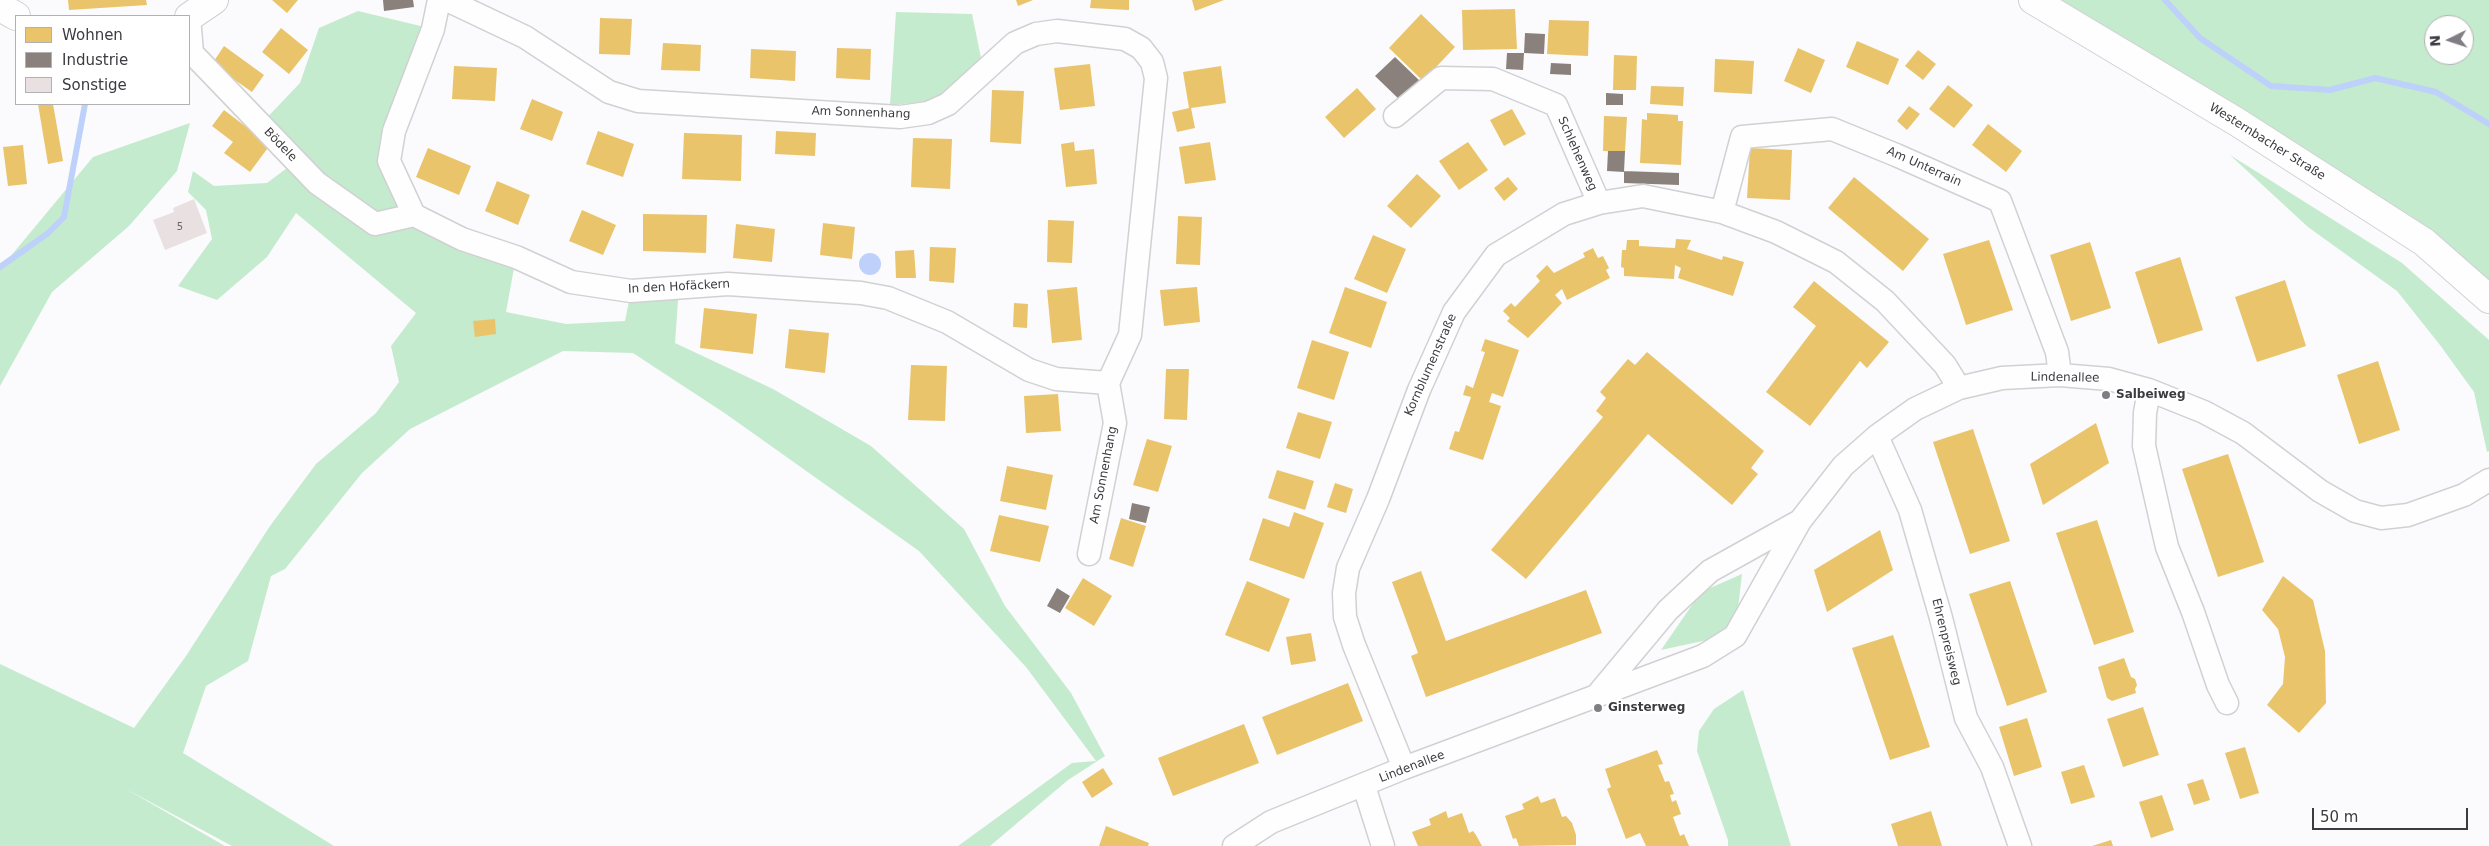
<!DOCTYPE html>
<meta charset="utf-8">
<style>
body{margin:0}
#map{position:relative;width:2489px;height:846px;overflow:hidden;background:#fbfafd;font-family:"DejaVu Sans",sans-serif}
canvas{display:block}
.legend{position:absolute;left:15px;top:15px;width:175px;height:90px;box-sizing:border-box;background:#fff;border:1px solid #b1b1b3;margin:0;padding:6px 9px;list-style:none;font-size:15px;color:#3d3b40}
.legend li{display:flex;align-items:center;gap:10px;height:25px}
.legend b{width:25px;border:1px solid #b1b1b3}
.north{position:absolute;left:2424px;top:15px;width:50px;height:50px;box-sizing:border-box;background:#fff;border:1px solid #b1b1b3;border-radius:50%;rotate:266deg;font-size:14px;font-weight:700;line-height:20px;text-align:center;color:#3d3b40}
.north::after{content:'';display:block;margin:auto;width:18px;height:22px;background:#807e82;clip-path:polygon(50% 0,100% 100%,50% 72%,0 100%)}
.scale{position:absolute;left:2312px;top:808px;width:156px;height:22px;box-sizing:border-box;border:2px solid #3d3b40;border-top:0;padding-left:6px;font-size:15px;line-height:18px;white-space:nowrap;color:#3d3b40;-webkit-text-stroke:4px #fff;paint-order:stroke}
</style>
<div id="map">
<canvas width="2489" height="846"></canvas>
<ul class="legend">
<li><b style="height:14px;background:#e9c46a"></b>Wohnen</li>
<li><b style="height:14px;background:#8a817c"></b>Industrie</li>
<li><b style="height:14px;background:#e9e1e1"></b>Sonstige</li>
</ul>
<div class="north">N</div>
<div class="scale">50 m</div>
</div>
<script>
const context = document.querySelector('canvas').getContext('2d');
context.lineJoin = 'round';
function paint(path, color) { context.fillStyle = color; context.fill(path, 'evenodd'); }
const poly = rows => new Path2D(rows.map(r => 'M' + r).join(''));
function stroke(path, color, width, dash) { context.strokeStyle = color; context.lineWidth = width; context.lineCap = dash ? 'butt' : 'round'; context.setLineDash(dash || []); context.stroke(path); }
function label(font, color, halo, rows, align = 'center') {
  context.font = font + ' "DejaVu Sans",sans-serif'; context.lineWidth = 5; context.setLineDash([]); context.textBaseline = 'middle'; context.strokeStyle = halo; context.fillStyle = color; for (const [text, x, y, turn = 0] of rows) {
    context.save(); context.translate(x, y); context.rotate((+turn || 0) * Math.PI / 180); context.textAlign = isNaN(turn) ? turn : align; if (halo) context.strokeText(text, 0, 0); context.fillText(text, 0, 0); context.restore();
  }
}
const green = poly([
 [2033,0,2489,0,2489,299],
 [2434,25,2464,25,2464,55,2434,55],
 [358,11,433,29,389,161,414,215,516,257,506,312,566,324,625,321,631,291,679,287,675,343,773,389,871,446,964,529,1005,606,1071,693,1105,756,1068,780,990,846,958,846,1072,763,1096,761,1026,667,919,551,726,414,633,353,563,351,410,429,362,473,285,569,271,576,248,661,206,686,183,753,334,846,232,846,126,789,225,846,0,846,0,664,134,728,186,656,270,526,316,464,376,413,399,382,391,346,416,313,296,213,267,257,217,300,178,286,212,239,206,210,188,192,193,171,214,186,267,183,295,162,260,125,300,83,319,28],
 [896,12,972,14,981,58,946,92,924,102,890,105],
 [190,123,177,171,129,226,52,292,0,386,0,269,93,157],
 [2230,155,2402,263,2489,340,2489,451,2487,452,2474,392,2440,345,2397,291,2308,227],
 [1742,574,1737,617,1712,639,1661,650,1701,592],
 [1743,690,1791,846,1728,846,1728,840,1697,751,1699,731,1714,709]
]);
const water = poly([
 '859 264a11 11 0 1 1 22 0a11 11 0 1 1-22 0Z'
]);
const homes = poly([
 [68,0,146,0,147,5,69,10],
 [272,0,298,0,287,13],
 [1016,0,1033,0,1018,6],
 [1091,0,1129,0,1129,10,1090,8],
 [1192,0,1224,0,1195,11],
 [1515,9,1517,49,1463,50,1462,10],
 [1421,14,1455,47,1423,81,1389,48],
 [600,18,632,19,630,55,599,54],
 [1549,20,1589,21,1588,56,1547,54],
 [281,28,308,50,289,74,262,52],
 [1857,41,1899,59,1888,85,1846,67],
 [663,43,701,45,700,71,661,70],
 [224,46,264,75,252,92,212,64],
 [837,48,871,49,870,80,836,78],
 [1798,48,1825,60,1811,93,1784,81],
 [751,49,796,51,795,81,750,78],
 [1918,50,1936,64,1923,80,1905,66],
 [1614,55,1637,56,1636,90,1613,90],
 [1715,59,1754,61,1752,94,1714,92],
 [1090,64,1095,106,1060,110,1054,68],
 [454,66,497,68,495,101,452,99],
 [1221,66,1226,103,1191,108,1195,128,1177,132,1172,112,1189,108,1183,72],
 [1948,85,1973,105,1954,128,1929,109],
 [1651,86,1684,87,1683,106,1650,104],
 [1357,88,1376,109,1344,138,1325,117],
 [992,90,1024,91,1021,144,990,142],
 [532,99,563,112,552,141,520,129],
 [38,104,53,104,63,161,48,164],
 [1909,106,1920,114,1907,130,1897,121],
 [1512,109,1526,134,1504,146,1490,120],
 [224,110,270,145,250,172,224,153,233,142,212,126],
 [1647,113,1678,115,1678,121,1683,121,1681,165,1640,163,1642,119,1647,120],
 [1604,116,1627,117,1625,152,1603,151],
 [1988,124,2022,151,2006,172,1972,145],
 [598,131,634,144,623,177,586,164],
 [776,131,816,133,815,156,775,154],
 [684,133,742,135,741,181,682,179],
 [913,138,952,139,950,189,911,187],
 [1074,142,1075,151,1094,149,1097,184,1066,187,1061,144],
 [1210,142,1216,180,1185,184,1179,147],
 [1468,142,1488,170,1459,190,1439,161],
 [23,145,27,184,8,186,3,147],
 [428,148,471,166,459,195,416,177],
 [1750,148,1792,150,1790,200,1747,198],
 [1417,174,1441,196,1411,228,1387,206],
 [1508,177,1518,189,1504,201,1494,188],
 [1854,177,1929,239,1903,271,1828,208],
 [497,181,530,195,518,225,485,211],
 [582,210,616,225,603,255,569,241],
 [643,214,707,215,706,253,643,251],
 [1178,216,1202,217,1200,265,1176,264],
 [1048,220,1074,221,1072,263,1047,262],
 [823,223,855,227,852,259,820,255],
 [736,224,775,229,772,262,733,258],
 [1373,235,1406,249,1387,293,1354,279],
 [1676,239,1691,240,1687,249,1722,260,1723,256,1744,262,1733,296,1678,278,1681,268,1675,265,1674,279,1624,276,1624,268,1621,267,1622,250,1626,250,1627,240,1639,240,1639,246,1675,248],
 [1989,240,2013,310,1966,325,1943,254],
 [2090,242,2111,308,2071,321,2050,255],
 [930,247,956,248,954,283,929,281],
 [1593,248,1598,258,1603,256,1609,268,1606,270,1610,278,1567,300,1562,289,1555,295,1562,303,1528,338,1507,321,1510,318,1503,311,1511,303,1515,307,1540,281,1536,276,1547,265,1554,273,1585,257,1583,253],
 [914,250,916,278,896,278,895,251],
 [2180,257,2203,330,2158,344,2135,272],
 [2285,280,2306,346,2257,362,2235,297],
 [1814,281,1889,342,1867,368,1860,361,1810,426,1766,392,1816,326,1793,307],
 [1077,287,1082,340,1052,343,1047,290],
 [1197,287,1200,322,1164,326,1160,290],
 [1345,287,1387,302,1371,348,1329,333],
 [1014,303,1028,304,1027,328,1013,327],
 [704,308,757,314,753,354,700,348],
 [495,319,496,334,475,337,473,321],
 [789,329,829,333,825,373,785,368],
 [1485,339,1519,350,1503,397,1492,393,1489,402,1501,406,1483,460,1449,449,1455,431,1459,432,1471,397,1463,395,1466,385,1473,388,1485,352,1481,351],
 [1312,340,1349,352,1334,400,1297,388],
 [1647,352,1764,451,1751,468,1758,474,1732,505,1648,434,1526,579,1491,550,1603,417,1596,411,1606,398,1600,392,1628,359,1635,365],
 [2378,361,2400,430,2359,444,2337,375],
 [911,365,947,366,945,421,908,420],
 [1166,369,1189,369,1187,420,1164,419],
 [1058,394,1061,431,1026,433,1024,396],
 [1298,412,1332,422,1320,459,1286,448],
 [2096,423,2109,463,2043,505,2030,464],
 [1973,429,2010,541,1970,554,1933,442],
 [1147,439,1172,446,1158,492,1133,485],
 [2228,454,2264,562,2218,577,2182,469],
 [1007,466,1053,475,1046,510,1000,501],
 [1277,470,1314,481,1305,510,1268,498],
 [1335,483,1353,489,1346,513,1327,507],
 [1294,512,1324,523,1304,579,1249,560,1263,518,1289,527],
 [999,515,1049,526,1040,562,990,551],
 [1121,518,1146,526,1133,567,1109,559],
 [2097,520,2134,632,2094,645,2056,533],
 [1880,530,1893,570,1827,612,1814,570],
 [1421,571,1446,641,1586,590,1602,633,1426,697,1411,656,1418,653,1392,582],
 [2283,576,2313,600,2325,651,2326,703,2299,733,2267,705,2283,684,2285,657,2278,629,2262,610],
 [1083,578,1112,596,1094,626,1065,608],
 [1247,581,1290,599,1269,652,1225,635],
 [2010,581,2047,692,2007,706,1969,594],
 [1311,633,1316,661,1291,665,1286,637],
 [1893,635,1930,747,1890,760,1852,648],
 [2124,658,2131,677,2135,679,2137,685,2135,689,2136,693,2112,701,2107,698,2098,667],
 [1348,683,1363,721,1277,755,1262,717],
 [2143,707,2159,755,2123,767,2107,719],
 [2027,718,2042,767,2014,776,1999,727],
 [1244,724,1259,763,1173,796,1158,758],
 [2245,747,2259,793,2240,799,2225,753],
 [1657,750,1663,764,1658,765,1665,782,1669,781,1674,794,1670,795,1672,802,1676,800,1681,814,1673,817,1680,836,1684,834,1689,846,1646,846,1640,833,1626,839,1607,789,1611,787,1605,769],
 [2084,765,2095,797,2071,804,2061,772],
 [1103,768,1113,784,1092,798,1082,782],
 [2203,779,2210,800,2194,805,2187,784],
 [2162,795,2174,830,2151,838,2139,802],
 [1538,796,1541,803,1555,798,1562,817,1566,816,1572,823,1576,835,1576,845,1519,846,1516,838,1513,839,1505,816,1524,809,1522,804],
 [1446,811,1448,818,1462,813,1469,833,1473,831,1476,835,1482,846,1418,846,1412,832,1431,825,1429,819],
 [1931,811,1942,846,1898,846,1891,824],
 [1106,826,1149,843,1148,846,1099,846],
 [2111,840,2113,846,2092,846]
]);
const industry = poly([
 [383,0,413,0,414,7,384,11],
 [1525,33,1545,34,1544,54,1524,53],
 [1507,53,1524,53,1523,70,1506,69],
 [1395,57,1422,83,1403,103,1375,76],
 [1551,63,1571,64,1571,75,1550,74],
 [1606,93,1623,94,1623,105,1606,105],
 [1608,151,1625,151,1624,172,1607,171],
 [1624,171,1679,173,1679,185,1624,183],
 [1132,503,1150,507,1146,523,1129,519],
 [1057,588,1070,596,1060,613,1047,606]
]);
const stream = poly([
 [2165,0,2200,38,2271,86,2330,90,2375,78,2436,92,2489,124],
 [0,267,47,234,64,217,85,104]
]);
const building = poly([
 [194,199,207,233,165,250,153,220,174,212,173,208]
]);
const minor = poly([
 [439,0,433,29,394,131,389,161,414,215,462,239,516,257,571,282,631,291,728,284,861,293,888,298,947,322,1029,370,1056,379,1108,383],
 [447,0,525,37,609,92,638,101,900,117,928,113,948,104,1015,43,1036,34,1057,31,1125,39,1141,48,1152,62,1156,78,1130,335,1108,383,1115,423,1089,554],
 [189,17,192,53,317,183,375,224,414,215],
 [1395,116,1441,78,1493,79,1556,105,1599,203],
 [1722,212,1742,137,1832,129,1896,155,2000,201,2057,352,2060,375],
 [2149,390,2145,413,2144,446,2167,547,2193,612,2218,685,2227,703],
 [1877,436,1910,510,1941,618,1966,718,1992,767,2020,846],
 [1598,694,1668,610,1710,571,1798,522],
 [1404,768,1354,645,1345,617,1344,593,1348,568,1378,499,1419,390,1454,312,1496,255,1564,214,1599,203,1643,196,1722,212,1776,232,1836,262,1885,301,1945,365,1959,388],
 [1364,786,1383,846],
 [1234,846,1271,822,1404,768,1703,656,1735,636,1800,521,1843,466,1877,436,1915,409,1959,388,2002,378,2060,375,2109,379,2149,390,2204,412,2243,433,2320,491,2355,511,2381,518,2408,515,2464,495,2489,480]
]);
const tertiary = poly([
 [2033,0,2237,122,2424,242,2489,299],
 [0,7,16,16],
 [189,17,214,0]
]);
const markers = [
 [2106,395,5,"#807e82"],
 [1598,708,5,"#807e82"]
];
const numberNames = [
 ["5",180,227]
];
const streetNames = [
 ["Am Sonnenhang",861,113,2],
 ["Westernbacher Straße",2267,142,32],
 ["Bödele",280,145,46],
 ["Schlehenweg",1577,154,66],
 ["Am Unterrain",1924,167,24],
 ["In den Hofäckern",679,287,-3],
 ["Kornblumenstraße",1431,365,-66],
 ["Lindenallee",2065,378,1],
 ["Am Sonnenhang",1104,475,-79],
 ["Ehrenpreisweg",1946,642,76],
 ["Lindenallee",1412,767,-21]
];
const poiNames = [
 ["Salbeiweg",2116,395],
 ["Ginsterweg",1608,708]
];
paint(green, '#c4ebcd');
paint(water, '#bed1fa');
paint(homes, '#e9c46a');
paint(industry, '#8a817c');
stroke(stream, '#bed1fa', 6);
paint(building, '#e9e1e1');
stroke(minor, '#d1d0d3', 25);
stroke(tertiary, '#d1d0d3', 30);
stroke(minor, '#fefeff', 22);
stroke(tertiary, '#fefeff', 28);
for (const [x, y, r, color] of markers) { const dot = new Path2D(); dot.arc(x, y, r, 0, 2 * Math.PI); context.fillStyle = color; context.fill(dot); stroke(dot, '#fff', 2); }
label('10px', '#6a666a', null, numberNames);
label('12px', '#3d3b40', '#fff', streetNames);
label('bold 12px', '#3d3b40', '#fff', poiNames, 'left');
</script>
